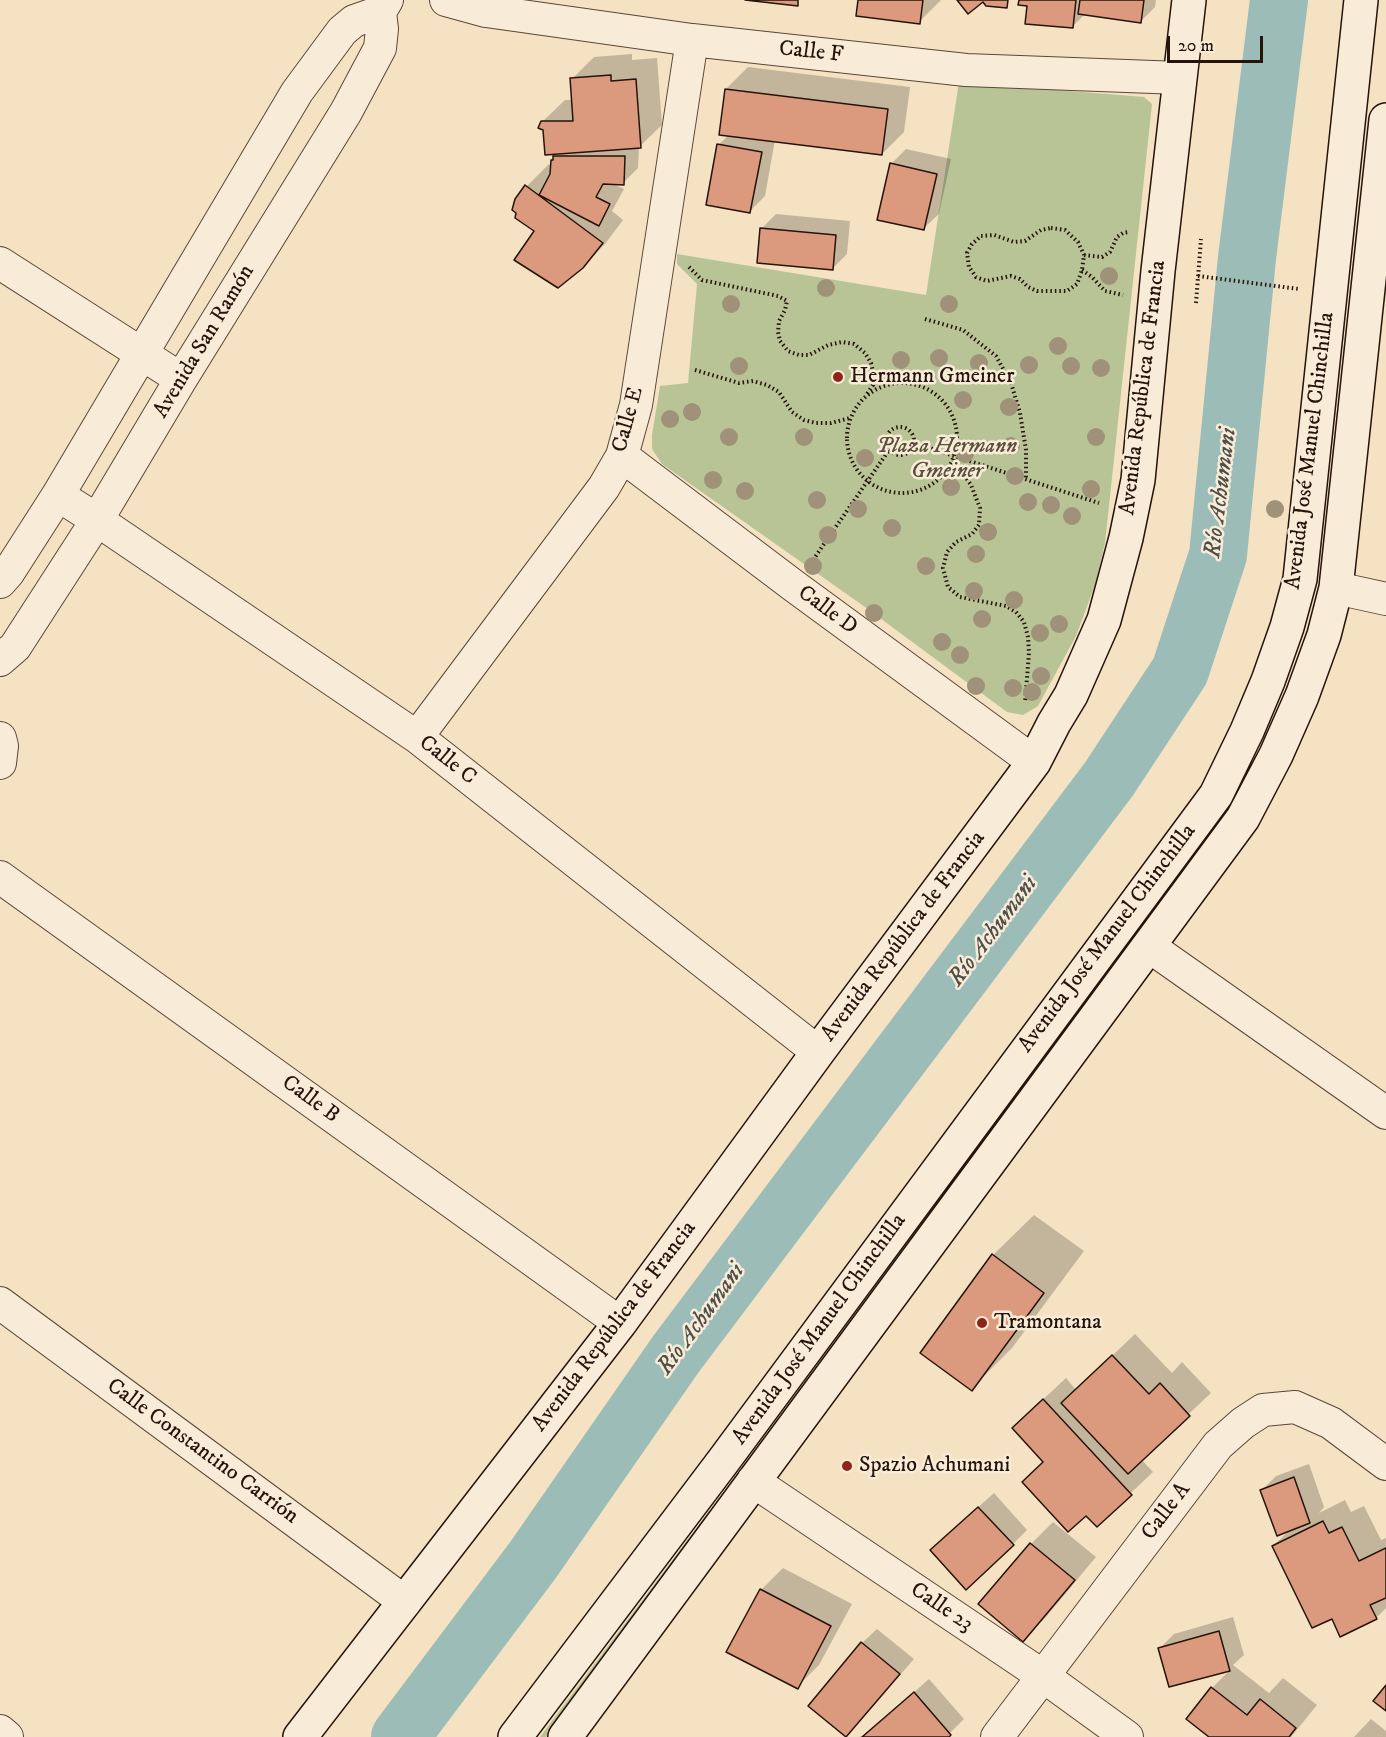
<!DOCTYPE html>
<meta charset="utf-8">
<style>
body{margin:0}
#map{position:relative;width:1386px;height:1737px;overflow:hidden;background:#f4e2c3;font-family:"IM FELL DW Pica",serif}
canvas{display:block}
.scale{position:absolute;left:1167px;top:36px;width:96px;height:27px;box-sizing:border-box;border:3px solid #26130b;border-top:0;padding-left:8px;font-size:18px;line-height:21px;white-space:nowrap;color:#26130b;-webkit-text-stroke:4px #f8ecd8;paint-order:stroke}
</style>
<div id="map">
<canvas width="1386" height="1737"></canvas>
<div class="scale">20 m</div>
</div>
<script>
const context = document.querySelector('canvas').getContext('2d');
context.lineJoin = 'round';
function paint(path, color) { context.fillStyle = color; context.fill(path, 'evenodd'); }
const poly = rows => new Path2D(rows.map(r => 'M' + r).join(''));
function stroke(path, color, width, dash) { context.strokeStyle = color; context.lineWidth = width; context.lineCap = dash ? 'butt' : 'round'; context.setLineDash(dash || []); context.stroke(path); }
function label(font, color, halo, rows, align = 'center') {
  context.font = font + ' "IM FELL DW Pica",serif'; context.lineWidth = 5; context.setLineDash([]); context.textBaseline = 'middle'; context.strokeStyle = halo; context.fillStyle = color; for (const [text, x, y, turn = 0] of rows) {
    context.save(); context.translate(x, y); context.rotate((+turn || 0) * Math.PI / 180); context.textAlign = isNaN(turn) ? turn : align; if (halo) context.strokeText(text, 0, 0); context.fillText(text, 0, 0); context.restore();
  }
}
const green = poly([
 [959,82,1144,97,1152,104,1105,543,1095,585,1076,636,1038,706,1023,715,1007,712,865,607,662,464,652,449,652,435,660,386,688,383,697,284,677,264,677,254,926,295],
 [709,1511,712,1514,546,1737,540,1737]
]);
const shadow = poly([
 [860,0,941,0,919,22],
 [1020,0,1156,0,1155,7,1140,22,1085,14,1072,27],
 [632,54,632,60,657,58,662,125,639,147,638,168,623,183,611,183,624,189,612,211,623,220,605,244,582,267,536,230,527,186,549,164,552,167,552,161,559,153,542,122,565,100,573,100,572,79,594,57],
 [748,67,910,87,904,132,882,154,775,140,765,196,750,211,718,145,729,135,726,89],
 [906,149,951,159,939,214,924,228,891,164],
 [776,214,850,221,847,254,832,269,761,229],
 [1034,1215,1084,1251,1012,1348,971,1389,993,1255],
 [1135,1334,1172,1373,1182,1362,1211,1393,1141,1459,1153,1472,1097,1525,1045,1461,1036,1406,1066,1378,1076,1390],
 [1309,1464,1324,1507,1319,1513,1345,1500,1351,1512,1364,1506,1381,1540,1386,1538,1386,1608,1376,1618,1332,1617,1273,1546,1291,1529,1262,1490,1276,1476],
 [994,1493,1027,1530,1013,1544,946,1536],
 [1053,1522,1096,1557,1045,1618,1023,1640,980,1604,1031,1544],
 [783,1568,852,1604,819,1665,797,1687,761,1590],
 [1233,1617,1244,1655,1233,1665,1269,1693,1283,1678,1317,1705,1291,1737,1212,1737,1188,1718,1212,1688,1231,1669,1170,1685,1160,1648,1174,1634],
 [877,1629,914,1659,847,1736,862,1643],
 [929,1679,964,1719,946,1737,859,1737,867,1734],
 [1371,1719,1386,1731,1386,1737,1354,1737]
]);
const river = poly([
 [400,1737,533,1560,676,1354,1109,779,1180,671,1218,555,1247,258,1279,0]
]);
const building = poly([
 [745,0,798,0,798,6,745,0],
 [858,0,923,0,920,24,856,16,858,0],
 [957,0,1008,0,1007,8,986,6,983,2,968,14,957,0],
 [1019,0,1076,0,1073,28,1025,24,1027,6,1018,5,1019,0],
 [1080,0,1144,0,1141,23,1078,14,1080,0],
 [611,75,611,81,636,79,641,148,545,155,543,130,538,128,541,121,573,121,570,78,611,75],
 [725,89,888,109,882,155,719,135,725,89],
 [717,144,762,152,750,213,706,205,717,144],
 [553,156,625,156,624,185,603,184,596,197,610,204,599,226,539,195,550,174,551,160,553,160,553,156],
 [890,163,937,174,924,230,877,220,890,163],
 [525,185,603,243,583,268,558,288,514,260,534,231,515,218,516,213,512,210,515,199,525,185],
 [760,228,836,235,833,270,757,263,760,228],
 [992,1254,1044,1293,972,1391,920,1353,992,1254],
 [1112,1355,1149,1394,1160,1383,1190,1416,1128,1474,1061,1403,1112,1355],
 [1043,1399,1132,1495,1097,1527,1086,1516,1068,1532,1022,1482,1043,1462,1012,1428,1043,1399],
 [1294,1477,1310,1523,1277,1536,1260,1490,1294,1477],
 [978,1507,1014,1545,966,1590,930,1550,978,1507],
 [1323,1521,1329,1533,1342,1527,1359,1561,1386,1548,1386,1598,1370,1605,1377,1619,1340,1637,1332,1619,1312,1628,1272,1546,1323,1521],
 [1030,1543,1075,1580,1023,1642,978,1604,1030,1543],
 [760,1589,831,1626,798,1689,726,1652,760,1589],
 [1219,1631,1230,1671,1169,1687,1158,1648,1219,1631],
 [861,1642,900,1674,846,1737,808,1706,861,1642],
 [1386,1685,1386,1711,1373,1701,1386,1685],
 [1211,1687,1247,1715,1260,1699,1296,1728,1289,1737,1209,1737,1186,1719,1211,1687],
 [914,1692,951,1735,949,1737,862,1737,914,1692]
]);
const path = poly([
 [1051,228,1065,230,1078,242,1084,255,1082,270,1077,284,1067,291,1037,291,1028,287,1020,279,1011,276,987,281,976,277,969,267,967,253,972,244,981,236,994,235,1014,242,1025,241,1041,230,1051,228],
 [1084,255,1102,257,1110,252,1117,237,1123,233,1129,232],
 [689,267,702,280,778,296,787,301,785,310,779,321,778,332,780,341,788,351,799,355,809,355,828,345,842,342,854,344,865,353,871,363,874,376,873,385,867,394],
 [1082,270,1092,277,1105,291,1123,295],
 [1198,276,1299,289],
 [1196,303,1201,239],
 [925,319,963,330,996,356,1011,383,1020,413,1026,450,1026,480],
 [695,370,739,383,753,381,767,385,779,392,792,412,804,420,816,423,831,423,850,418],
 '847 438a55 55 0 1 1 110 0a55 55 0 1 1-110 0Z',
 '886 441a14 14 0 1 1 28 0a14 14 0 1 1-28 0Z',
 [914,443,1099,503],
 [954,460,971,485,980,508,979,525,972,534,956,542,947,552,943,568,948,587,960,597,1006,606,1016,612,1024,622,1028,637,1029,653,1025,703],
 [813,560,889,450]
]);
const street = poly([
 [446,0,486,11,692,40,966,70,1180,78],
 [0,263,181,379],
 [622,456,794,586,1034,762],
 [58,495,97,520,417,737,818,1052],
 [0,582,8,573,58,495,297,92,342,31,354,21,380,12],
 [1336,588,1386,599],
 [0,660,15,647,97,520,181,379,346,112,380,48,382,29,380,12,387,0],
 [417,737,604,487,622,456,636,405,692,40],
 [0,738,2,746,0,763],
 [0,877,620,1323],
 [1150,947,1386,1113],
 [0,1303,405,1602],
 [753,1481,1043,1676,1127,1737],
 [0,1731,7,1737],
 [997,1737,1218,1445,1243,1423,1263,1410,1295,1407,1331,1423,1386,1464]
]);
const secondary = poly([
 [300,1737,620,1323,818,1052,1034,762,1054,723,1071,695,1104,620,1126,538,1138,480,1158,271,1189,0],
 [515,1737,724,1460,1216,795,1247,731,1268,681,1287,627,1300,579,1361,0],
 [565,1737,1243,818,1276,755,1302,696,1324,635,1336,588,1386,120]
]);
const trees = [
 [1109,276],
 [826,288],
 [731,304],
 [949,304],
 [1058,346],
 [939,358],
 [901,360],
 [979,363],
 [1029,365],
 [739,366],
 [1071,366],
 [1101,368],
 [963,400],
 [1009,407],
 [692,412],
 [670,419],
 [729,437],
 [804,437],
 [1096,437],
 [1011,446],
 [965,454],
 [865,458],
 [1015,476],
 [713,480],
 [951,487],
 [1091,489],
 [745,491],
 [817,500],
 [1028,502],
 [1051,505],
 [858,509],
 [1275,509],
 [1072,516],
 [892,528],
 [988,532],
 [828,535],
 [976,554],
 [813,566],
 [926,566],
 [974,591],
 [1014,600],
 [874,613],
 [982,619],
 [1059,624],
 [1040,633],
 [942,642],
 [960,655],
 [1041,676],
 [976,686],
 [1013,688],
 [1032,692]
];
const markers = [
 [838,377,6,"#8f2418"],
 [982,1323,6,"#8f2418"],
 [847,1466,6,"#8f2418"]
];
const streetNames = [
 ["Calle F",811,53,6],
 ["Avenida San Ramón",205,342,-59],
 ["Avenida República de Francia",1144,388,-83],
 ["Calle E",629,420,-75],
 ["Avenida José Manuel Chinchilla",1311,451,-83],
 ["Calle D",827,611,36],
 ["Calle C",447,761,38],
 ["Avenida República de Francia",904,937,-53],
 ["Avenida José Manuel Chinchilla",1108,939,-53],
 ["Calle B",310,1100,36],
 ["Avenida República de Francia",615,1327,-53],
 ["Avenida José Manuel Chinchilla",820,1330,-54],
 ["Calle Constantino Carrión",202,1452,36],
 ["Calle A",1167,1512,-53],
 ["Calle 23",941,1608,34]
];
const poiNames = [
 ["Hermann Gmeiner",850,377],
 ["Tramontana",994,1323],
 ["Spazio Achumani",859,1466]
];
const parkNames = [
 ["Plaza Hermann",947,447],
 ["Gmeiner",947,472]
];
const waterNames = [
 ["Río Achumani",1222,493,-83],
 ["Río Achumani",994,932,-53],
 ["Río Achumani",702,1320,-54]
];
paint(green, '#b8c496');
paint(shadow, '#0003');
stroke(river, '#9cbdb7', 58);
paint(building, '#db9a7d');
stroke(building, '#26130b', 1.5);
stroke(street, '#5a4739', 34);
stroke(secondary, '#26130b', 36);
stroke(path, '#26130b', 4, [1.5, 3]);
stroke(street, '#f8ecd8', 32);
stroke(secondary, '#f8ecd8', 33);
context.fillStyle = '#9f9279';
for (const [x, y] of trees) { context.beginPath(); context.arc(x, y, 9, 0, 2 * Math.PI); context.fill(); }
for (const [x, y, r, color] of markers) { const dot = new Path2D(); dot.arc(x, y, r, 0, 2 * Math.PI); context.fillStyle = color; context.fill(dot); stroke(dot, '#f8ecd8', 2); }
label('22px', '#26130b', '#f8ecd8', streetNames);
label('22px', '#26130b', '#f8ecd8', poiNames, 'left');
label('italic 22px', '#59513c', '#f8ecd8', parkNames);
label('italic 24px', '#4f4e47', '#f8ecd8', waterNames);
</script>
